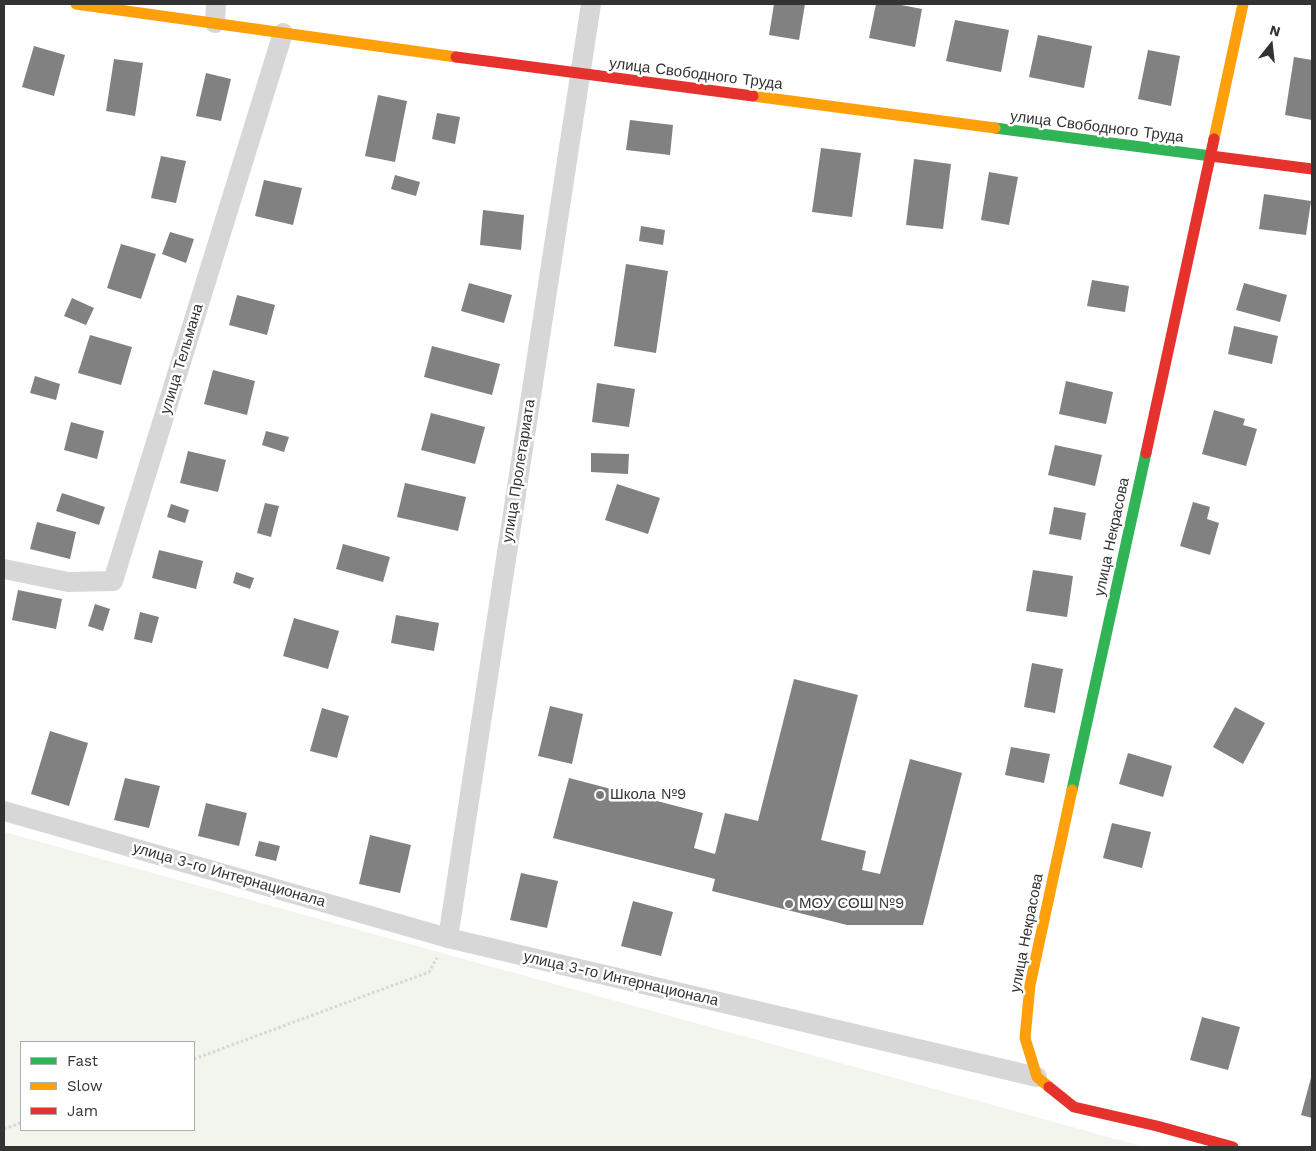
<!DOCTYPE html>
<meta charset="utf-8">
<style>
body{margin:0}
#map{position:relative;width:1316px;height:1151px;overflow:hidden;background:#fff;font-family:"Work Sans",sans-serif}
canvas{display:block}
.frame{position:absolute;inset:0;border:5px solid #333;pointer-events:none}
.legend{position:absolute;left:20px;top:1041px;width:175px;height:90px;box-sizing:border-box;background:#fff;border:1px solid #adadad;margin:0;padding:6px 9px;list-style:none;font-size:15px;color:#333}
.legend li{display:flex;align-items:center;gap:10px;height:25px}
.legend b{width:25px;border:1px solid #adadad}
.north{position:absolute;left:1246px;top:20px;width:50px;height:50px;-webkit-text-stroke:4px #fff;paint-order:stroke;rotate:16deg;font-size:14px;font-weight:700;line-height:20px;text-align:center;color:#333}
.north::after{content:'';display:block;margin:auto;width:18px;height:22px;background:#333;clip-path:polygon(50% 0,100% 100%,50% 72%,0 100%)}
</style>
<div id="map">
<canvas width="1316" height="1151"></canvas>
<div class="frame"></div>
<ul class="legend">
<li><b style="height:6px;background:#30b455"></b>Fast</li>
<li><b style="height:6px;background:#ff9f0a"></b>Slow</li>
<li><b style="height:6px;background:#e5322d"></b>Jam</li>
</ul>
<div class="north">N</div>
</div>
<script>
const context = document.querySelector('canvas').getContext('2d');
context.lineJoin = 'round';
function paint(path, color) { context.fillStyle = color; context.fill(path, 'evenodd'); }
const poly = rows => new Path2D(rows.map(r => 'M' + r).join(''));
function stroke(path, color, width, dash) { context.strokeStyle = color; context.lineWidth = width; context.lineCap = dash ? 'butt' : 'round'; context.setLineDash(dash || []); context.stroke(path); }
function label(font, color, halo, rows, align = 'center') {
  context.font = font + ' "Work Sans",sans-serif'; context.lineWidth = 5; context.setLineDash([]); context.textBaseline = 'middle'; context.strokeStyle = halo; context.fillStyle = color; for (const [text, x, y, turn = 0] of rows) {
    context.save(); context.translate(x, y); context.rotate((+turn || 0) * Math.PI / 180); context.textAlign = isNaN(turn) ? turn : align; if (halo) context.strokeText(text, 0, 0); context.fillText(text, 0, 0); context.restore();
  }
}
const green = poly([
 [4,832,1065,1125,1144,1147,4,1147],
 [21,1042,194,1042,194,1130,21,1130]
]);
const building = poly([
 [774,4,805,4,799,40,769,35],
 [876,4,896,4,922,9,915,47,869,38],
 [955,20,1009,30,1001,72,946,61],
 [1038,35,1092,46,1084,88,1029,77],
 [34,46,65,55,54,96,22,87],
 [1148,50,1180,56,1171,106,1138,99],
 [1294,57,1312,60,1312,120,1285,115],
 [114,59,143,63,135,116,106,111],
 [206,73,231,79,221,121,196,116],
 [378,95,407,101,395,162,365,156],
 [437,113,460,117,455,144,432,139],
 [630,120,673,125,670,155,626,150],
 [821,148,861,153,852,217,812,212],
 [161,156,186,161,176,203,151,198],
 [914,159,951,164,943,229,906,225],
 [989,172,1018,177,1009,225,981,220],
 [395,175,420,182,416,196,391,189],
 [264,180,302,188,293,225,255,216],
 [1264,194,1311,201,1306,235,1259,229],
 [483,210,524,215,521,250,480,245],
 [641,226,665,230,663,245,639,241],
 [170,232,194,239,186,263,162,254],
 [121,244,156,254,141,299,107,288],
 [626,264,668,271,656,353,614,346],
 [1092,280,1129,286,1125,312,1087,306],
 [469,283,512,295,504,323,461,311],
 [1244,283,1287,295,1280,322,1236,310],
 [237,295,275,305,267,335,229,325],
 [72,298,94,308,86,325,64,316],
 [1234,326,1278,336,1272,364,1228,354],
 [90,335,132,347,121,385,78,373],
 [432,346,500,364,492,395,424,377],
 [213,370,255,381,247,415,204,404],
 [35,376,60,384,56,400,30,393],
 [1066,381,1113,392,1106,424,1059,414],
 [597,383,635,389,629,427,592,422],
 [1214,410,1245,419,1243,425,1257,429,1246,466,1202,454],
 [431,413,485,427,475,464,421,450],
 [71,422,104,431,97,459,64,450],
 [266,431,289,437,284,452,262,445],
 [1055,445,1102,455,1095,486,1048,475],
 [188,451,226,460,218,492,180,483],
 [591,453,629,454,628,474,591,472],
 [405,483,466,497,458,531,397,517],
 [617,484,660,498,648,534,605,520],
 [62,493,105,507,99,525,56,511],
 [1193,502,1210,507,1207,519,1219,523,1210,555,1180,546],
 [265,503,279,506,271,537,257,533],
 [171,504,189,510,185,523,167,517],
 [1054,507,1086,513,1081,540,1049,534],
 [37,522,76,532,70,559,30,549],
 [343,544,390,557,383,582,336,569],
 [159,550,203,561,196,589,152,578],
 [1033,570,1073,576,1067,617,1026,611],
 [236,572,254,578,250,589,233,583],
 [18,590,62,599,56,629,12,620],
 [95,604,110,609,103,631,88,626],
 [140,612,159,617,152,643,134,639],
 [396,615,439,623,434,651,391,643],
 [294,618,339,631,328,669,283,656],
 [1032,663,1063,669,1055,713,1024,707],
 [794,679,858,695,821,840,866,851,862,870,880,874,910,759,962,773,923,925,847,925,712,891,715,879,553,838,569,778,703,813,694,848,715,854,725,813,758,821],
 [550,706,583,714,572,764,538,756],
 [1235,707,1265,723,1243,764,1213,747],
 [322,708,349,716,337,758,310,751],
 [50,731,88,743,69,806,31,794],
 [1011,747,1050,754,1044,783,1005,775],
 [1128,753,1172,766,1163,797,1119,784],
 [125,778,160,786,149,828,114,820],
 [206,803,247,813,239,846,198,836],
 [1112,823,1151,832,1142,868,1103,858],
 [370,835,411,845,400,893,359,884],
 [259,841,280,846,276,861,255,856],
 [521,873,558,881,547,928,510,920],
 [633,901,673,912,661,956,621,946],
 [1202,1017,1240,1027,1228,1070,1190,1060],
 [1312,1074,1312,1118,1301,1115]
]);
const path = poly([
 [194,1059,429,972,437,958],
 [4,1129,21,1123]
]);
const street = poly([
 [215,23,216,4],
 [4,569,68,582,113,581,283,33],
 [4,811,448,938,1037,1077],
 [448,938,591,4]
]);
const fast = poly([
 [995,128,1211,156],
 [1072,790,1146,453]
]);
const slow = poly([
 [76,4,456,57],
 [753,96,995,128],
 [1214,139,1243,4],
 [1049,1087,1037,1077,1025,1038,1030,985,1072,790]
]);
const jam = poly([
 [456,57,753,96],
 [1211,156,1312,169],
 [1146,453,1214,139],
 [1049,1087,1074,1107,1157,1126,1233,1147]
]);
const markers = [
 [600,795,5,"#7a7a7a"],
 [789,904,5,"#7a7a7a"]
];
const streetNames = [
 ["улица Свободного Труда",696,74,7],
 ["улица Свободного Труда",1097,127,7],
 ["улица Тельмана",182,359,-73],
 ["улица Пролетариата",519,471,-81],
 ["улица Некрасова",1112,537,-78],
 ["улица 3-го Интернационала",229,875,16],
 ["улица Некрасова",1027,933,-79],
 ["улица 3-го Интернационала",621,979,13]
];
const poiNames = [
 ["Школа №9",610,795],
 ["МОУ СОШ №9",799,904]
];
paint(green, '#f1f5ed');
paint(building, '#818181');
stroke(path, '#d6d6d6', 3, [2.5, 2.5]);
stroke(street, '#d7d7d7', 20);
stroke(fast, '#30b455', 11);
stroke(slow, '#ff9f0a', 11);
stroke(jam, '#e5322d', 11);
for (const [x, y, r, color] of markers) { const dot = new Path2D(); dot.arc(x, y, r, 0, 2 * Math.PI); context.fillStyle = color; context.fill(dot); stroke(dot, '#fff', 2); }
label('15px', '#333', '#fff', streetNames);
label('15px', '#333', '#fff', poiNames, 'left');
</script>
